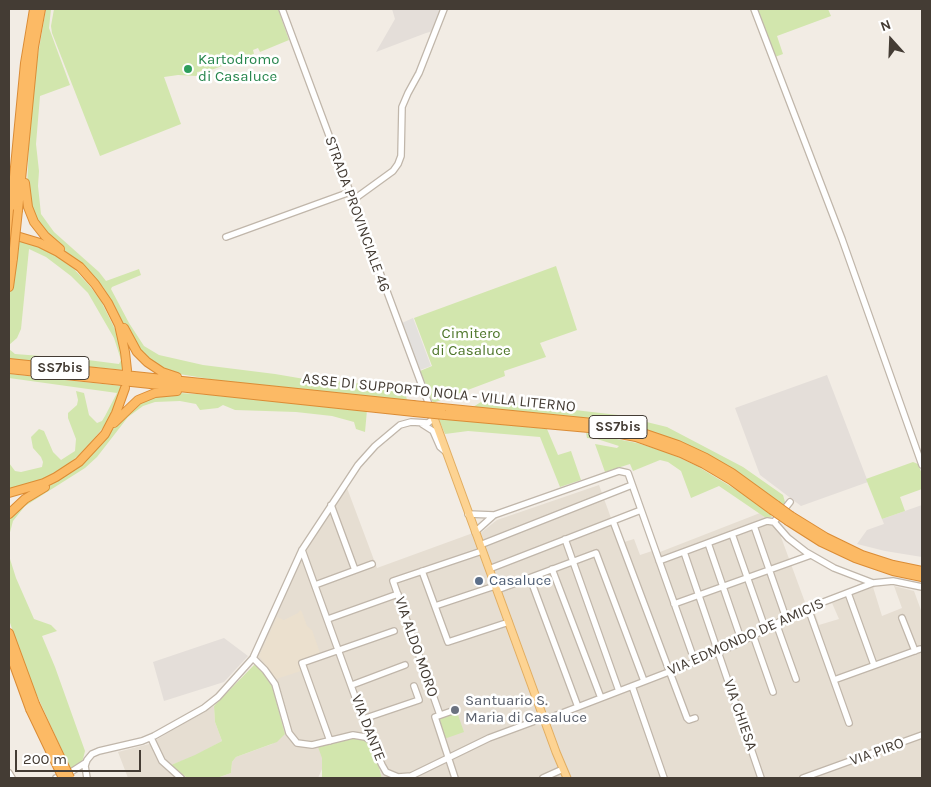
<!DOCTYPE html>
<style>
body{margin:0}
#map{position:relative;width:931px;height:787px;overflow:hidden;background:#f2ece4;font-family:Karla,sans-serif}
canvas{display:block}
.frame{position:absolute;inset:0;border:10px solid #443c34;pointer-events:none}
.north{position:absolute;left:866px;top:15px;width:50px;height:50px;-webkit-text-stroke:4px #fff;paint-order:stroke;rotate:340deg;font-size:14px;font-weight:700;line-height:20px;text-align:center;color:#443c34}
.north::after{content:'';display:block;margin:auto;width:18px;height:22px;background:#443c34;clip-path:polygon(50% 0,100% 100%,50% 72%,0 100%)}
.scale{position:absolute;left:15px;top:750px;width:126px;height:22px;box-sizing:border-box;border:2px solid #443c34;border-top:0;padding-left:6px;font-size:15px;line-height:18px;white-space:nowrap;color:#443c34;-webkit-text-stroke:4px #fff;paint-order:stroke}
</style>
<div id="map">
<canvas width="931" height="787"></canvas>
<div class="frame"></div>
<div class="north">N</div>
<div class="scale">200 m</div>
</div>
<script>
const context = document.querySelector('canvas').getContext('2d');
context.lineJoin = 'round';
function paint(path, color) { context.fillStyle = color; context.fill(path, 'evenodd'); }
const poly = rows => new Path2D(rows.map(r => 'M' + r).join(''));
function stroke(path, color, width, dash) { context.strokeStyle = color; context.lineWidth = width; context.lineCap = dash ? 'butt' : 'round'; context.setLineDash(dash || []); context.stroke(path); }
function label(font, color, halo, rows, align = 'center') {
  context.font = font + ' Karla,sans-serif'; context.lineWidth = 5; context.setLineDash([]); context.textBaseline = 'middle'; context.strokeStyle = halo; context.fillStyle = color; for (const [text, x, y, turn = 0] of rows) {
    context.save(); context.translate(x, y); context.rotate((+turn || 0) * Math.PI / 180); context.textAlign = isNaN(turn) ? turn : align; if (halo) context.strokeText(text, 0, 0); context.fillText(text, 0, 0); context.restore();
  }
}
const residential = poly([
 [599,485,611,518,614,517,624,542,634,539,640,555,658,549,660,552,760,513,766,518,775,518,780,522,786,532,781,537,806,605,812,604,819,625,839,619,832,603,873,587,882,616,902,608,894,586,914,591,922,613,922,778,571,778,559,752,478,535,497,520],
 [347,488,377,568,473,533,565,778,382,778,378,764,369,743,322,758,323,767,318,778,217,778,231,773,232,762,236,757,272,744,284,730,279,714,258,666,252,663,259,653,299,561],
 [214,706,215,722,222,741,195,756,171,765,187,778,128,778,118,752,149,744]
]);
const industrial = poly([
 [392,9,441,9,433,31,426,33,376,52,395,19],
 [827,375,868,482,801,506,760,475,735,408],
 [922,505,922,557,885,551,857,544,867,530,884,524,882,519],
 [224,638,248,656,224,682,164,701,153,662]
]);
const education = poly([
 [300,610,302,612,307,626,312,630,320,653,300,660,304,670,276,679,259,656,277,617,284,620,298,613]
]);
const green = poly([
 [46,9,51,9,49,28,70,85,40,96,36,144,39,171,38,186,41,214,54,232,99,272,106,281,139,269,141,275,112,287,111,289,129,323,144,346,159,355,203,365,275,374,322,382,325,380,401,388,405,392,407,400,228,382,173,373,151,363,130,338,114,304,103,287,82,265,49,237,33,215,27,188,29,143,37,60],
 [54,9,278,9,289,40,260,52,258,48,253,50,254,54,214,69,197,72,197,76,178,75,164,77,181,124,100,156,52,33,51,26],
 [757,9,828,9,831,16,777,36,783,54,775,57],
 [9,238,38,246,55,255,74,269,88,284,100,299,116,331,122,346,124,370,9,359,9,349,15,354,80,359,119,364,121,360,114,338,88,293,71,276,46,257,29,249,21,329,17,338,9,345],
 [556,266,577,330,540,343,546,357,504,371,505,376,433,403,420,371,432,366,414,318],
 [9,374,122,386,114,409,106,424,93,440,79,455,67,465,42,480,9,490,9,463,15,471,21,472,42,467,43,462,41,457,33,448,31,437,39,429,44,431,53,452,61,460,75,451,76,439,68,418,68,413,77,405,78,400,76,391,84,393,89,415,97,423,102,421,105,416,117,393,9,378],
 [180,393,213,395,367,410,365,432,356,429,354,422,332,416,296,412,235,410,223,405,218,408,200,410,196,404,180,401,155,402,143,406,128,417,97,457,85,468,25,506,13,521,9,536,9,517,14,510,67,474,96,450,126,413,147,398],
 [488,400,618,415,667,427,743,467,783,495,785,502,783,506,734,470,600,421,473,407,481,402],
 [438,418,547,429,558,455,571,451,581,480,560,487,540,437,468,431,445,434],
 [586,433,637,443,669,453,697,466,740,492,770,514,772,517,766,518,719,486,691,498,681,471,668,462,660,460,633,471,630,464,605,472,595,444,617,448,619,446,597,439,587,438],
 [913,462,918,464,922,474,922,489,900,497,905,511,882,519,866,479],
 [9,548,10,559,16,578,34,619,51,625,57,631,42,636,55,667,85,751,82,763,71,770,29,678,9,620],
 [254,665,258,666,272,686,285,734,277,742,236,757,232,762,231,773,217,778,187,778,171,765,195,755,222,741,215,722,214,706],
 [457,712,464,732,444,739,439,723,439,720,442,717],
 [353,738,361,738,369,743,378,764,382,778,322,778,322,758,318,747]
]);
const parking = poly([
 [413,318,431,366,420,370,402,323]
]);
const minor = poly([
 [282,9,431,410],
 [754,9,842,239,922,465],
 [353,200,393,171,398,164,401,156,402,107,408,93,419,73,444,9],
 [226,237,350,192],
 [422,424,433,431,440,447,446,452],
 [331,505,355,570],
 [468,514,494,515],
 [613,521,687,718,689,720,695,718],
 [774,522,788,538,806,552,834,568,873,583],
 [754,526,786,618],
 [475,532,494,515,619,471,628,473,695,662],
 [732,534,765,628],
 [565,539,619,691],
 [708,543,742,642],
 [480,545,632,485],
 [302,550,371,741,382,765,386,772,398,777,411,776,489,738,543,718],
 [684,552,761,778],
 [659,561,767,521,774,522,790,502],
 [489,569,641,510],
 [552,569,601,698],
 [422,571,448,642,509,622],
 [530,578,578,707],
 [315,585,372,564],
 [497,590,596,553,644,681],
 [848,593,874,665],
 [674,604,811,555],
 [435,606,495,586],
 [808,608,849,723],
 [902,618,915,651],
 [328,619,398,594],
 [776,623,796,679],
 [753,635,773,692],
 [253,658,265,670,275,684,289,733,297,743,312,745,353,735,365,737,371,741],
 [834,680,920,649],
 [352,685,405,665],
 [632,686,664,778],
 [452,711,435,717,455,778],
 [440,715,393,581,482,551],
 [363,719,419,700,414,686],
 [544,720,705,658,737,644,800,611,873,583,893,581,922,587],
 [151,738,162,761,181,778],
 [330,741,302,663,394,631],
 [71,772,85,763],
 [9,773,12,778],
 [56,778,58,778],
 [87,778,85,766,87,760,92,754,99,751,142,741,154,736,204,708,218,697,253,658,302,550,358,465,375,446,400,425,411,422,428,423,434,418],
 [543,778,563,769],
 [803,778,922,735]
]);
const major = poly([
 [434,418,556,752,567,778]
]);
const highway = poly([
 [25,183,28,207,34,222,45,236,60,249],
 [18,210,34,47,41,9],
 [9,229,25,63,34,9],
 [9,236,20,237,40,243,58,252,80,267,95,284,108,303,119,325,125,352,127,370],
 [9,287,13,258],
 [124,328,137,352,147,362,162,372,177,377],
 [9,363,413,405],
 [9,369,414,412],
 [442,408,603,424,634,430,678,445,706,458,732,473,776,505],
 [445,415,589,428,636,437,681,453,704,464,731,480,772,510],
 [114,423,138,400,155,393,177,391],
 [9,493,44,483,56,477,79,462,105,434,116,413,125,388],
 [9,514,25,499,45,487],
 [791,516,825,537,862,555,893,565,922,571],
 [788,521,821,542,855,558,893,571,922,577],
 [9,633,35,704],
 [9,651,30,709]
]);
const highwayBridge = poly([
 [13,258,18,210],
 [413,405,442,408],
 [414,412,445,415],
 [776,505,791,516],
 [772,510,788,521],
 [35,704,70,778],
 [30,709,63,778]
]);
const markers = [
 [188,69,5,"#2e9e5b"],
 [479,581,5,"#5c6f8a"],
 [455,710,5,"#6b7280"]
];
const shields = [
 [60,368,58],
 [618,427,58]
];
const shieldNames = [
 ["SS7bis",60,368],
 ["SS7bis",618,427]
];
const leisureNames = [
 ["Kartodromo",198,60],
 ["di Casaluce",198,77]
];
const streetNames = [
 ["STRADA PROVINCIALE 46",357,214,70],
 ["ASSE DI SUPPORTO NOLA - VILLA LITERNO",439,393,6],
 ["VIA EDMONDO DE AMICIS",746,637,-24],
 ["VIA ALDO MORO",416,647,71],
 ["VIA CHIESA",740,715,71],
 ["VIA DANTE",368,728,69],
 ["VIA PIRO",877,752,-20]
];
const parkNames = [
 ["Cimitero",471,334],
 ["di Casaluce",471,351]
];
const serviceNames = [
 ["Casaluce",489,581]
];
const worshipNames = [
 ["Santuario S.",465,701],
 ["Maria di Casaluce",465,718]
];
paint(residential, '#e6ded2');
paint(industrial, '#e4ded9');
paint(education, '#ebe0ce');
paint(green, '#d2e6ad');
paint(parking, '#e3e0dd');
stroke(minor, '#c0b6aa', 8);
stroke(major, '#e2ae62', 9);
stroke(highway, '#db8c35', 10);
stroke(minor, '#fff', 5.5);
stroke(major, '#fdd392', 7);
stroke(highway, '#fcba65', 8);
stroke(highwayBridge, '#db8c35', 10, []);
stroke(highwayBridge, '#fcba65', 8);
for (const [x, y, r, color] of markers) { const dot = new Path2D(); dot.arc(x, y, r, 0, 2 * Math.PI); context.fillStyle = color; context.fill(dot); stroke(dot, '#fff', 2); }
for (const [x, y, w] of shields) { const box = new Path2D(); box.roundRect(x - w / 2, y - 11.5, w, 23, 4); context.fillStyle = '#fff'; context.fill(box); stroke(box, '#443c34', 1); }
label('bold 14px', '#443c34', null, shieldNames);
label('15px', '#27864d', '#fff', leisureNames, 'left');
label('15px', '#443c34', '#fff', streetNames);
label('15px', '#4d7529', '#fff', parkNames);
label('15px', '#4e5e75', '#fff', serviceNames, 'left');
label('15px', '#5b616d', '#fff', worshipNames, 'left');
</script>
